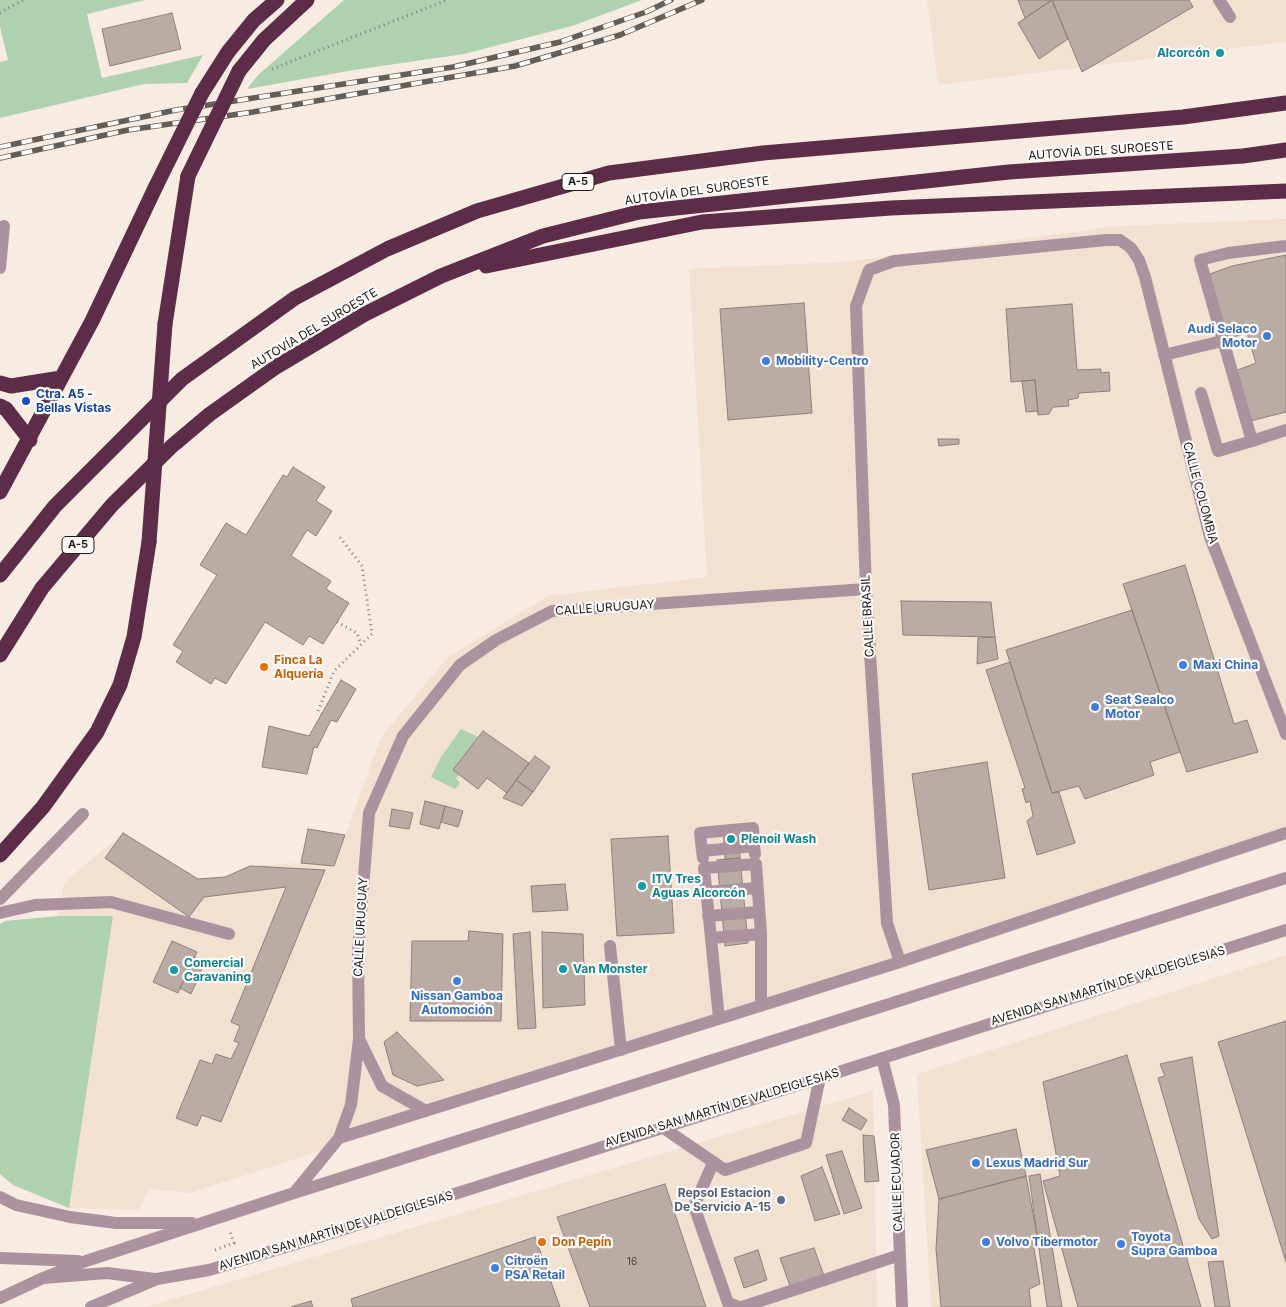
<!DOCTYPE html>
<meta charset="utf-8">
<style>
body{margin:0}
canvas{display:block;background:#f8ebe1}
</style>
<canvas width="1286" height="1307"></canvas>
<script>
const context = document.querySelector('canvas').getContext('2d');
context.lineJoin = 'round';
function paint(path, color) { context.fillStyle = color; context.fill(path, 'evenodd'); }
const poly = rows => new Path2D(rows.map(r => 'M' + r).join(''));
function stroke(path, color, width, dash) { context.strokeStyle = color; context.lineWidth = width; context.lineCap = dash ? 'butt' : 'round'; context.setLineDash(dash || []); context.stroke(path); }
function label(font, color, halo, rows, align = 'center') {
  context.font = font + ' Inter,sans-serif'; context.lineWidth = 4.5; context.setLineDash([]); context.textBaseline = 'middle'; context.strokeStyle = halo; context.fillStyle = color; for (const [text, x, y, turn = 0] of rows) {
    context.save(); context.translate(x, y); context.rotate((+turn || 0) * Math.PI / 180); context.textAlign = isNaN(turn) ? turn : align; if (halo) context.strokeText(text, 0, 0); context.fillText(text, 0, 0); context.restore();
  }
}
const built = poly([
 [927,0,1286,0,1286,42,938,85],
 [1286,219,1286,840,190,1193,149,1189,138,1210,69,1208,113,917,58,916,64,883,123,833,198,879,225,877,250,866,301,863,334,866,381,737,447,658,548,596,707,577,689,269,843,262,1119,226],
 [1286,955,1286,1307,931,1307,917,1074],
 [873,1091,877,1307,146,1307]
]);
const green = poly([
 [0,0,145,0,87,14,102,78,203,55,187,83,144,84,0,118,0,62,8,60,0,27],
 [344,0,642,0,572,26,464,54,354,70,247,89,258,75],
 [461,729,478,737,454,769,459,774,456,779,460,783,455,789,431,777,441,757],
 [58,916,113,916,69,1208,13,1185,0,1174,0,924,5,921]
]);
const building = poly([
 [1018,0,1052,0,1025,18,1018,0],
 [1052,0,1189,0,1193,7,1082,72,1052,0],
 [1052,0,1068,39,1039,59,1018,23,1052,0],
 [172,13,181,49,110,66,102,29,172,13],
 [1286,255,1286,412,1250,421,1235,371,1256,363,1247,333,1226,339,1207,275,1232,266,1286,255],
 [804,303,812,413,728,420,720,309,804,303],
 [1072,304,1077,370,1101,369,1101,373,1109,372,1110,391,1079,393,1078,398,1068,400,1069,406,1053,407,1049,414,1038,415,1035,380,1011,382,1006,309,1072,304],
 [1035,380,1038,411,1026,412,1022,381,1035,380],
 [938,439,959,439,959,444,939,446,938,439],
 [293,467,325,487,316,501,332,511,316,536,307,530,291,556,331,581,326,589,349,603,323,644,309,636,303,645,265,622,226,684,215,678,211,684,176,662,183,651,173,645,217,575,200,565,226,523,246,535,283,475,287,477,293,467],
 [1185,565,1234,724,1247,720,1258,752,1187,772,1123,584,1185,565],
 [901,601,991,602,995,637,903,635,901,601],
 [1132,610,1180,752,1150,762,1154,775,1085,799,1079,786,1052,793,1006,650,1132,610],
 [995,637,998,659,977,664,978,638,995,637],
 [1010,662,1052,793,1059,792,1075,843,1037,855,1027,821,1033,816,1030,801,1026,803,1022,789,1025,788,986,670,1010,662],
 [341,680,356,689,337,722,331,720,317,748,314,747,307,774,262,767,269,726,309,736,341,680],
 [483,731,529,763,507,793,487,778,478,789,453,770,483,731],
 [535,756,550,767,533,792,516,780,535,756],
 [987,762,1005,878,929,890,912,774,987,762],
 [516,780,533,792,522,806,503,798,516,780],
 [425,801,445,806,439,829,420,824,425,801],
 [445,806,463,811,458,827,441,822,445,806],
 [392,809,413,813,409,829,389,826,392,809],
 [738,825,740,858,725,859,723,827,738,825],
 [308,829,345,835,334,866,301,863,308,829],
 [123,833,198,879,225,877,250,866,325,870,221,1122,202,1115,197,1126,176,1118,200,1060,212,1064,216,1054,231,1059,239,1043,234,1041,240,1026,231,1022,286,887,204,897,189,917,105,858,123,833],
 [668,836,674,933,617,936,611,839,668,836],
 [740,858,748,943,725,946,717,860,740,858],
 [565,884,568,910,533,912,531,886,565,884],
 [469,931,503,934,501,1021,410,1021,412,941,468,941,469,931],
 [530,932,536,1028,518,1029,513,934,530,932],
 [542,932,583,934,585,1005,543,1008,542,932],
 [172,941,197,952,178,993,153,982,172,941],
 [194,957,205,962,191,994,180,988,194,957],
 [1286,1021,1286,1262,1218,1042,1286,1021],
 [397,1032,444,1080,417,1086,393,1075,384,1042,397,1032],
 [1127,1055,1201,1307,1078,1307,1043,1181,1060,1176,1043,1082,1127,1055],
 [1192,1057,1219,1236,1212,1239,1199,1219,1158,1078,1165,1076,1160,1064,1192,1057],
 [849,1108,867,1120,861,1130,842,1120,849,1108],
 [1016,1129,1026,1176,939,1199,926,1150,1016,1129],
 [863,1135,874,1136,879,1181,865,1182,863,1135],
 [842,1151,862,1208,844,1214,826,1155,842,1151],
 [822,1167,840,1214,815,1221,801,1176,822,1167],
 [1040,1174,1062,1307,1047,1307,1029,1176,1040,1174],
 [1026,1176,1038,1241,1033,1243,1040,1284,1029,1289,1031,1307,941,1307,936,1249,939,1199,1026,1176],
 [665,1184,706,1307,590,1307,557,1217,665,1184],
 [535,1237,560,1307,353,1307,351,1299,535,1237],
 [814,1248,824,1276,790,1286,780,1258,814,1248],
 [758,1250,767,1280,744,1288,734,1258,758,1250],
 [1223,1261,1230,1307,1215,1307,1208,1262,1223,1261],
 [311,1301,313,1307,291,1307,311,1301]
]);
const path = poly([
 [0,13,23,0],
 [272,69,447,0],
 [337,622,357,633,361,644],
 [322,714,318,711,334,671,372,634,362,566,339,536],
 [215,1250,234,1243,229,1229]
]);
const minor = poly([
 [1219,0,1230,17],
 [0,268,4,226],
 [1164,355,1222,341],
 [1201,393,1218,451,1252,441,1200,260,1228,253,1286,246],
 [1252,441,1286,430],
 [702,851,700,833,753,828,754,846],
 [703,858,702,851,754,846,755,854],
 [706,892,757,888],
 [0,899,83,814],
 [0,913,35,905,111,902,229,934],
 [708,916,759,912],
 [711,938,761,934],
 [610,946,621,1050],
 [900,962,887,923,866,589,856,306,869,270,894,261,1106,240,1120,240,1131,248,1139,260,1145,277,1210,537,1286,734],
 [719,1019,704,868,756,864,761,934,761,1006],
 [359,1039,358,951,369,813,403,736,460,665,496,640,552,611,866,589],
 [882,1058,894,1105,902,1307],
 [662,1127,725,1170,806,1143,820,1077],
 [339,1138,351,1105,359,1039,382,1086,426,1111],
 [713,1163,694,1206,728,1303,739,1307],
 [294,1193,339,1138,900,962,1286,833],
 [0,1197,16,1205,70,1217,116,1223,192,1223],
 [0,1258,78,1261],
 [43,1278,86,1261,294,1193,1286,878],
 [0,1298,43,1278,107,1273,155,1279],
 [91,1307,157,1279,209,1270,322,1236,1286,930],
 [742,1307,900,1255]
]);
const highway = poly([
 [239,71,264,40,307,0],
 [202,93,228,52,254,20,277,0],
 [486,266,702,222,891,208,1286,191],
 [165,324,188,176],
 [0,383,11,386,61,378],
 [0,406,6,409,30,440],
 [0,492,92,321,156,186],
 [0,575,55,506,182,379,295,298,387,249,477,211,609,173,763,153,1183,117,1286,103],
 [0,655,42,588,112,505,172,446,210,414,276,367,365,314,441,276,543,236,639,212,1009,172,1243,156,1286,150],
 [0,855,43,807,97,732,120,685,134,637,149,542]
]);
const rail = poly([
 [0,147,176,110,453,67,560,42,646,12,671,0],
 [0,158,128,130,253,112,515,66,620,35,702,0]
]);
const highwayBridge = poly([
 [188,176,239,71],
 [156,186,202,93],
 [149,542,165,324]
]);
const markers = [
 [1220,53,5,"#0f9aa8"],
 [1267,336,5,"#3f7fe0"],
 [766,361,5,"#3f7fe0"],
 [26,401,5,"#1a4fb4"],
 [1183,665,5,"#3f7fe0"],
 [264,667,5,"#e8710a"],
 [1095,707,5,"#3f7fe0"],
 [731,839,5,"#0f9aa8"],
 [642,886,5,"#0f9aa8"],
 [563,969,5,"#0f9aa8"],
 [174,970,5,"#0f9aa8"],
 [457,981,5,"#3f7fe0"],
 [976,1163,5,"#3f7fe0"],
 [781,1200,5,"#5c6f8a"],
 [542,1242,5,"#e8710a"],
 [986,1242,5,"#3f7fe0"],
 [1121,1244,5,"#3f7fe0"],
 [495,1268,5,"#3f7fe0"]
];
const numberNames = [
 ["16",632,1262]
];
const shields = [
 [578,182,32],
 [78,545,32]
];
const shieldNames = [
 ["A-5",578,182],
 ["A-5",78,545]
];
const cultureNames = [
 ["Alcorcón",1210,53,"right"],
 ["Plenoil Wash",741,839],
 ["ITV Tres",652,879],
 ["Aguas Alcorcón",652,893],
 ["Comercial",184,963],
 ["Caravaning",184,977],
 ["Van Monster",573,969]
];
const streetNames = [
 ["AUTOVÍA DEL SUROESTE",1101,151,-4],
 ["AUTOVÍA DEL SUROESTE",697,191,-8],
 ["AUTOVÍA DEL SUROESTE",314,329,-31],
 ["CALLE COLOMBIA",1200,493,75],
 ["CALLE URUGUAY",605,608,-4],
 ["CALLE BRASIL",868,616,-93],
 ["CALLE URUGUAY",361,927,-87],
 ["AVENIDA SAN MARTÍN DE VALDEIGLESIAS",1108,986,-17],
 ["AVENIDA SAN MARTÍN DE VALDEIGLESIAS",722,1108,-17],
 ["CALLE ECUADOR",897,1182,-92],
 ["AVENIDA SAN MARTÍN DE VALDEIGLESIAS",336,1231,-17]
];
const shopNames = [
 ["Audi Selaco",1257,329,"right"],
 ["Motor",1257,343,"right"],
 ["Mobility-Centro",776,361],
 ["Maxi China",1193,665],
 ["Seat Sealco",1105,700],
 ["Motor",1105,714],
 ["Nissan Gamboa",457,996,"center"],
 ["Automoción",457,1010,"center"],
 ["Lexus Madrid Sur",986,1163],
 ["Toyota",1131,1237],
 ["Supra Gamboa",1131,1251],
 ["Volvo Tibermotor",996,1242],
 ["Citroën",505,1261],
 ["PSA Retail",505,1275]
];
const transitNames = [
 ["Ctra. A5 -",36,394],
 ["Bellas Vistas",36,408]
];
const foodNames = [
 ["Finca La",274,660],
 ["Alquería",274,674],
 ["Don Pepín",552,1242]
];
const serviceNames = [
 ["Repsol Estacion",771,1193],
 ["De Servicio A-15",771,1207]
];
paint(built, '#f2e0d0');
paint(green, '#aed1af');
paint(building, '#baaba4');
stroke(building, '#8e817a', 1);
stroke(path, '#867d77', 3, [1, 4]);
stroke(minor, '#ac929f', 12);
stroke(highway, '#5c2c48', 15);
stroke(rail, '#655d58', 5.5);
stroke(rail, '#fdfbf9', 4, [11]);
stroke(highwayBridge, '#5c2c48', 15);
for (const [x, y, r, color] of markers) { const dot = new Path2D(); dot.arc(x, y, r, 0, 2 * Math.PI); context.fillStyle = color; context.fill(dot); stroke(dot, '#fdfbf9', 2); }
label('10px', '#463e3a', null, numberNames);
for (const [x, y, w] of shields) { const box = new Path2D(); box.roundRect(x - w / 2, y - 8.5, w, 17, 4); context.fillStyle = '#fdfbf9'; context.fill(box); stroke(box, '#1f1a17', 1); }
label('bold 11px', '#1f1a17', null, shieldNames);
label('bold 12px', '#0d838f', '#fdfbf9', cultureNames, 'left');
label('12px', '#1f1a17', '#fdfbf9', streetNames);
label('bold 12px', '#366cbe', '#fdfbf9', shopNames, 'left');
label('bold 12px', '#164399', '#fdfbf9', transitNames, 'left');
label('bold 12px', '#c56008', '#fdfbf9', foodNames, 'left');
label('bold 12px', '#4e5e75', '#fdfbf9', serviceNames, 'right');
</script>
